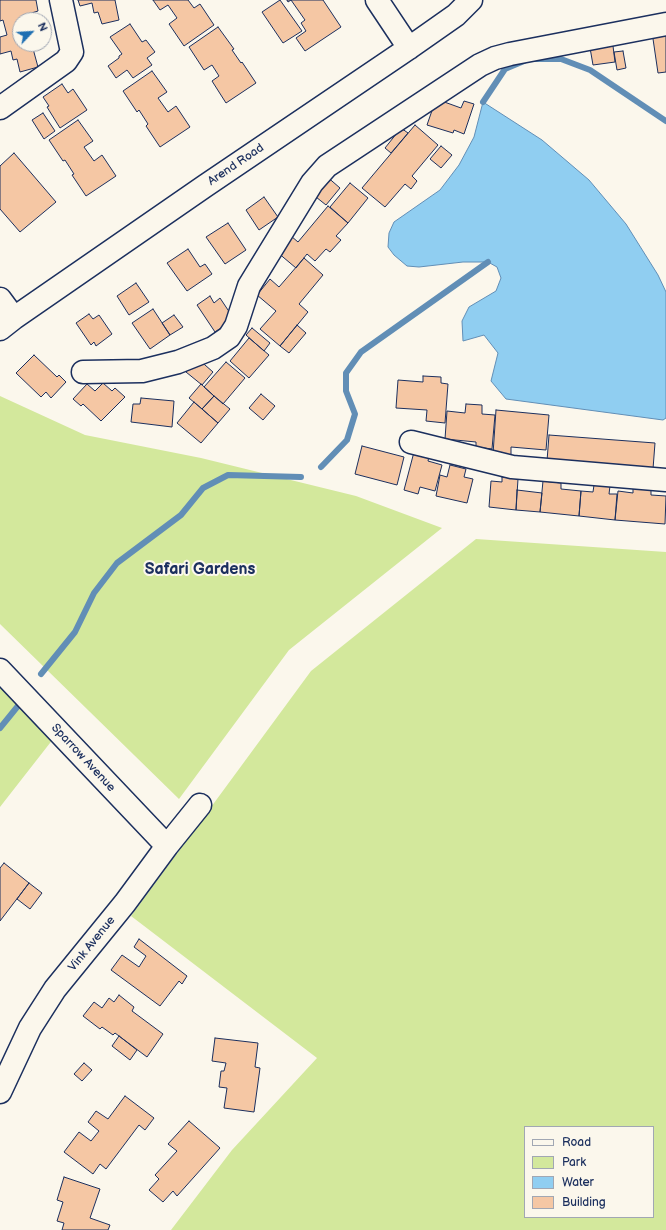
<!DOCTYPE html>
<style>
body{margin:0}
#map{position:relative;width:666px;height:1230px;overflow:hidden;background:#fbf7ec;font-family:"Balsamiq Sans",sans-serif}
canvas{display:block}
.legend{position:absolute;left:524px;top:1126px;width:130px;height:92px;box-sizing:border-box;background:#fbf7ec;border:1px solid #a1a7b3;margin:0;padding:5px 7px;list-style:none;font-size:12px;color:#1b2f5e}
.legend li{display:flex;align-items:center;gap:8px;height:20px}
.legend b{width:20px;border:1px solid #a1a7b3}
.north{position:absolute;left:12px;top:12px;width:40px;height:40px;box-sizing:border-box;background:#fbf7ec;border:1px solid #a1a7b3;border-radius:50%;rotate:65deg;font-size:11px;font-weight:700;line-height:16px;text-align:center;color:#1b2f5e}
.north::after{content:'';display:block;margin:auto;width:14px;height:18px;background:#1f6fb2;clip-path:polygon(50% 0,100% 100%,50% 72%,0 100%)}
</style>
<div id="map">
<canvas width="666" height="1230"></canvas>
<ul class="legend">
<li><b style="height:5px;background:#fbf7ec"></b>Road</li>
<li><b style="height:11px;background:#d3e89c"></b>Park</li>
<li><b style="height:11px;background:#90cef1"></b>Water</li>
<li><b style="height:11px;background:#f5c7a4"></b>Building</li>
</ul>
<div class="north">N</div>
</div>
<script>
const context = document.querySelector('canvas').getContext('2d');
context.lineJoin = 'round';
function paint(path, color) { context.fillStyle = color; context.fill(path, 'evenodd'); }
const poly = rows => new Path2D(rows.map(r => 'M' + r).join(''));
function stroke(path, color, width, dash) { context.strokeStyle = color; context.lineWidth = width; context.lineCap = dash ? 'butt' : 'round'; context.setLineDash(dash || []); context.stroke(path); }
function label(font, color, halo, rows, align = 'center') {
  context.font = font + ' "Balsamiq Sans",sans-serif'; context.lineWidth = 4; context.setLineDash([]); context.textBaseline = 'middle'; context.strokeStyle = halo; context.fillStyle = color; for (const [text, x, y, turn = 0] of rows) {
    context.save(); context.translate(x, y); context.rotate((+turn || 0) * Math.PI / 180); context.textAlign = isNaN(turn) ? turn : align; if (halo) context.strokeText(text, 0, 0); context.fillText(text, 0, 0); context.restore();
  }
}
const green = poly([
 [0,396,85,435,201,458,356,496,442,528,289,650,179,799,0,624],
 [476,539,666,552,666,1230,171,1230,232,1150,317,1058,131,916,311,671],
 [525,1127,653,1127,653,1217,525,1217],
 [0,676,57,734,0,807]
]);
const water = poly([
 [483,102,542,140,589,180,626,224,658,275,666,292,666,418,663,420,506,399,491,381,498,353,484,335,463,341,462,321,469,307,496,291,501,278,497,267,488,262,463,262,419,267,407,266,394,255,388,247,389,233,394,222,440,190,459,165,474,137,483,102]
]);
const stream = poly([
 [533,59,561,59,590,70,666,121],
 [483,102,505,69,524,61],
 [321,467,347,440,355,414,346,391,346,373,361,352,488,262],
 [41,674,75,632,94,593,117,563,181,515,203,488,228,475,301,477],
 [0,728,22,701]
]);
const building = poly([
 [0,0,36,0,38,11,25,15,26,20,20,20,20,44,35,44,32,45,38,67,20,72,17,59,13,60,11,51,0,54,0,37,7,35,3,20,0,21,0,0],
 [78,0,115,0,119,20,102,24,98,12,94,13,92,3,80,6,78,0],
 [153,0,188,0,194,8,200,4,214,25,184,46,169,24,177,18,168,5,160,10,153,0],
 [280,0,302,31,283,43,262,12,280,0],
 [287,0,323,0,341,27,305,51,296,38,306,31,301,23,305,20,291,0,288,2,287,0],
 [130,24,142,42,146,40,155,52,147,58,152,65,133,78,127,70,116,78,108,66,119,58,119,56,122,54,110,37,130,24],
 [218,27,234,49,232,50,241,63,242,62,256,83,226,103,212,81,219,76,212,65,204,70,189,47,218,27],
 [666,30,666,72,658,73,652,32,666,30],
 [612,38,615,62,593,65,589,42,612,38],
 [623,51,626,68,617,70,614,52,623,51],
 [152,71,167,92,158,98,168,112,176,106,190,127,160,147,146,126,148,124,139,110,137,112,123,91,152,71],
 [62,84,68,93,73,89,87,110,60,128,47,107,49,106,43,97,62,84],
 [436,99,461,108,464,101,474,104,464,134,454,130,453,133,427,125,436,99],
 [43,113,55,131,44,139,32,120,43,113],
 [78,120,93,141,84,147,94,161,102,155,116,176,86,196,72,175,74,174,65,160,63,161,49,140,78,120],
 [415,125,438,145,412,176,417,181,411,189,405,184,385,207,362,188,415,125],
 [401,128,408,133,391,153,385,148,401,128],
 [441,146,452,155,441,168,430,159,441,146],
 [14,153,56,202,20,232,0,209,0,166,14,153],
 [325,175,340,188,326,205,311,193,325,175],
 [350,183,368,198,348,223,330,207,350,183],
 [264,197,278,217,259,230,246,210,264,197],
 [328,206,348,223,336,236,341,240,330,252,326,249,315,261,307,254,296,268,277,252,291,236,298,242,328,206],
 [228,223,246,250,225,264,206,237,228,223],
 [188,249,200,267,205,264,212,274,187,291,167,263,188,249],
 [304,258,323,275,299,304,308,312,280,346,260,329,276,311,257,295,270,279,279,287,304,258],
 [136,283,149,302,129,315,117,296,136,283],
 [210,296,214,303,220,298,234,319,215,332,197,305,210,296],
 [153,309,170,335,150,349,132,323,153,309],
 [89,314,93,319,99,315,112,334,96,346,94,342,91,345,76,323,89,314],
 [174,315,183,327,170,335,162,323,174,315],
 [297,325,306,333,289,353,280,346,297,325],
 [252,328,270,343,264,351,246,335,252,328],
 [249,338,269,355,249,378,230,361,249,338],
 [34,355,57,377,59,375,66,382,51,398,46,392,41,397,16,373,34,355],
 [197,358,213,372,202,385,186,372,197,358],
 [226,362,245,378,223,404,204,387,226,362],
 [423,376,441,377,441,383,448,384,445,423,426,421,427,410,396,408,398,380,423,382,423,376],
 [103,383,112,391,115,388,125,397,101,421,83,404,81,406,73,399,87,384,95,391,103,383],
 [201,384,214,396,202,409,189,398,201,384],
 [261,394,275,406,263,420,249,408,261,394],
 [214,396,230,409,218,423,202,409,214,396],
 [141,398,174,401,172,427,131,422,133,404,140,404,141,398],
 [194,402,218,423,201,443,177,423,194,402],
 [466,404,482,405,482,414,495,415,492,449,476,447,476,442,445,439,447,411,465,413,466,404],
 [496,410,549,415,546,450,511,447,511,455,493,454,496,410],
 [549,435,655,443,653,469,547,461,549,435],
 [362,446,404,457,397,485,355,474,362,446],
 [414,452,429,456,428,461,442,465,435,491,420,487,418,494,404,490,414,452],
 [450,465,466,469,464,477,473,479,467,503,436,496,440,475,447,477,450,465],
 [502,477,518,479,516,510,489,507,491,481,502,482,502,477],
 [543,481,561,483,561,489,581,491,579,516,540,512,543,481],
 [594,485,610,486,609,494,617,494,615,520,579,516,581,491,593,492,594,485],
 [633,486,651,488,651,495,666,496,665,524,615,520,618,491,633,493,633,486],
 [517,490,542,493,540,512,516,510,517,490],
 [4,863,29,883,0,921,0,868,4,863],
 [29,883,42,893,30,909,17,899,29,883],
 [139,939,187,976,182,984,179,981,160,1006,111,970,122,955,139,967,146,956,134,947,139,939],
 [119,995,134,1007,132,1011,163,1034,147,1057,115,1033,113,1035,102,1027,100,1029,83,1016,94,1002,102,1008,109,998,114,1002,119,995],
 [119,1036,137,1050,130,1060,112,1046,119,1036],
 [215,1038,258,1043,255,1067,260,1068,254,1112,224,1108,227,1088,219,1087,221,1071,224,1071,226,1063,212,1061,215,1038],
 [84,1063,92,1070,82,1081,74,1074,84,1063],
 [125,1096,154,1118,145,1130,139,1125,106,1169,100,1164,93,1174,64,1152,79,1132,91,1141,99,1131,88,1122,96,1111,108,1119,125,1096],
 [189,1121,220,1148,177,1196,173,1191,163,1202,149,1190,159,1179,155,1175,177,1151,168,1144,189,1121],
 [64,1177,100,1189,90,1218,110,1225,108,1230,62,1230,64,1223,57,1221,63,1202,57,1200,64,1177]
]);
const street = poly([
 [377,0,409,48],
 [0,108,66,61,72,52,61,0],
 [0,299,14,318],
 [0,329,14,318,205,186,409,48,456,15,471,0],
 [83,372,142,371,178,362,213,348,229,337,236,326,249,286,312,183,327,166,480,65,495,58,510,54,666,24],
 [411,442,512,467,666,480],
 [0,670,167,846],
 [0,1092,30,1028,55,989,125,903,167,846,200,805]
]);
const streetNames = [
 ["Arend Road",236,165,-34],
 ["Sparrow Avenue",83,758,47],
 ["Vink Avenue",92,944,-51]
];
const districtNames = [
 ["Safari Gardens",200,570]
];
paint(green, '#d3e89c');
paint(water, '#90cef1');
stroke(water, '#618eb6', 1);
stroke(stream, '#618eb6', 6);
paint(building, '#f5c7a4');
stroke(building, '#1b2f5e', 1);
stroke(street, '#1b2f5e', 25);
stroke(street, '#fbf7ec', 22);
label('12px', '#1b2f5e', '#fbf7ec', streetNames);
label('bold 16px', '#1b2f5e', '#fbf7ec', districtNames);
</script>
